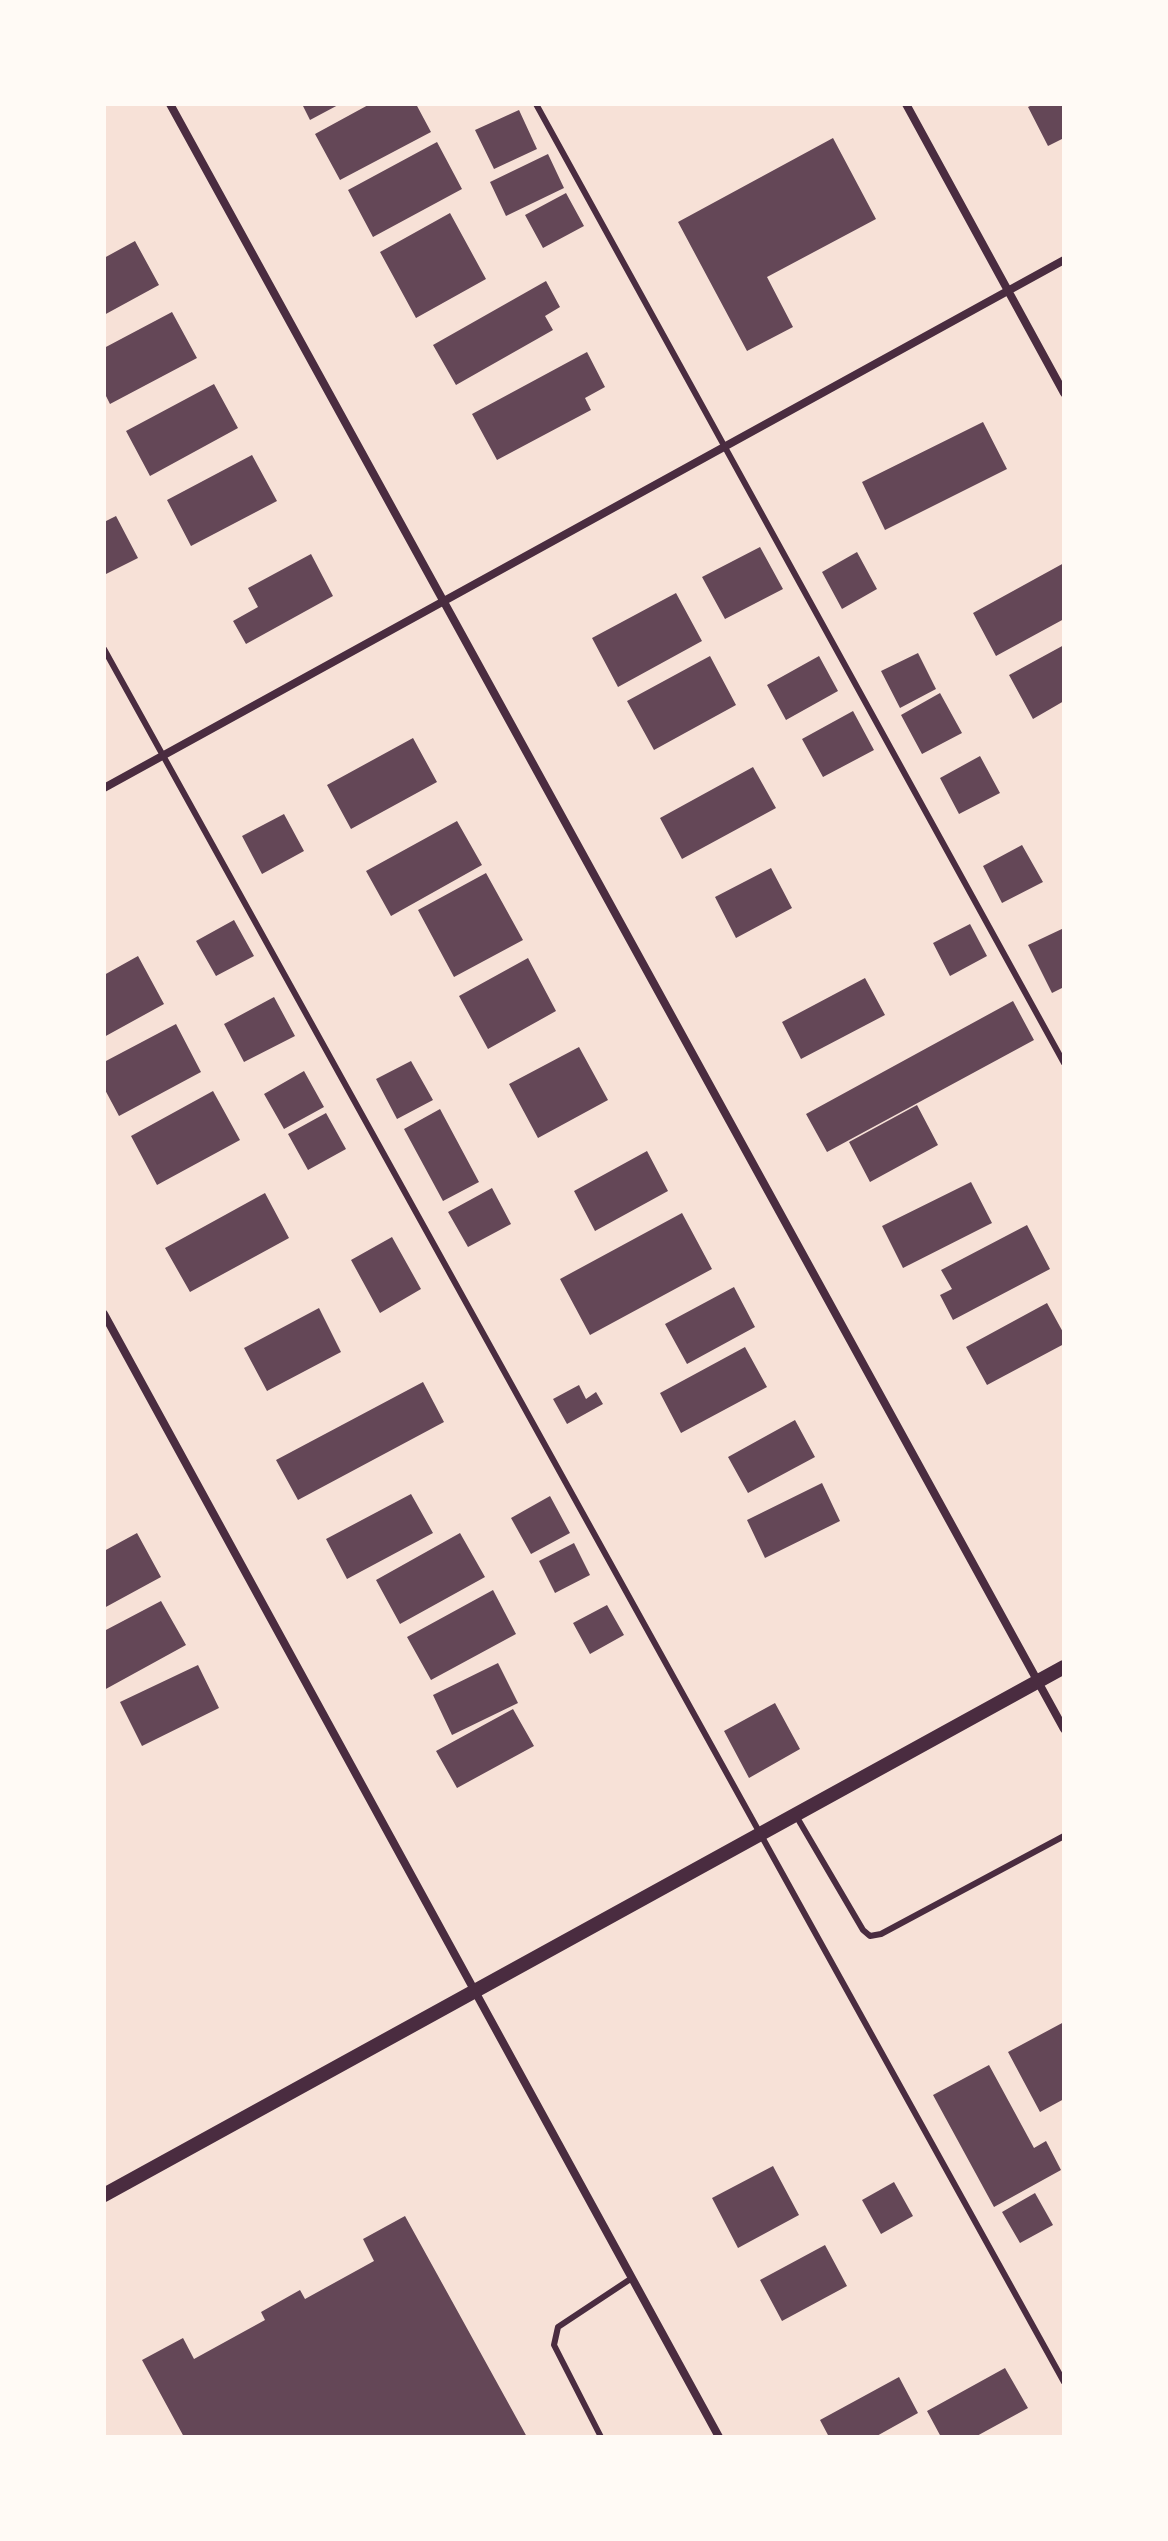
<!DOCTYPE html>
<style>
body{margin:0}
#map{position:relative;width:1168px;height:2541px;overflow:hidden;background:#f7e1d7;font-family:"Golos Text",sans-serif}
canvas{display:block}
.frame{position:absolute;inset:0;border:106px solid #fffaf5;pointer-events:none}
</style>
<div id="map">
<canvas width="1168" height="2541"></canvas>
<div class="frame"></div>
</div>
<script>
const context = document.querySelector('canvas').getContext('2d');
context.lineJoin = 'round';
function paint(path, color) { context.fillStyle = color; context.fill(path, 'evenodd'); }
const poly = rows => new Path2D(rows.map(r => 'M' + r).join(''));
function stroke(path, color, width, dash) { context.strokeStyle = color; context.lineWidth = width; context.lineCap = dash ? 'butt' : 'round'; context.setLineDash(dash || []); context.stroke(path); }
const building = poly([
 [302,104,340,104,310,120],
 [370,104,416,104,431,132,340,180,315,134],
 [1034,104,1064,104,1064,138,1048,146,1028,107],
 [519,110,537,149,494,169,475,130],
 [833,138,876,219,767,277,793,327,747,351,678,222],
 [437,142,462,189,373,237,348,190],
 [548,154,564,188,506,216,490,182],
 [566,193,584,226,543,248,525,215],
 [450,213,486,279,416,318,380,252],
 [135,241,159,285,104,315,104,258],
 [546,281,560,307,545,316,553,330,456,385,433,345],
 [172,312,197,358,110,404,104,392,104,348],
 [587,352,605,387,585,398,591,410,497,460,472,414],
 [214,384,238,428,150,476,126,431],
 [983,422,1007,469,885,530,862,482],
 [252,455,277,501,191,546,167,500],
 [116,516,138,558,104,575,104,522],
 [760,547,783,589,725,619,702,577],
 [857,552,877,589,842,609,822,572],
 [311,554,333,596,246,644,233,621,258,607,248,588],
 [1064,563,1064,619,996,656,973,613],
 [676,593,702,641,618,687,592,638],
 [1064,645,1064,701,1033,719,1009,675],
 [918,653,936,689,900,708,881,671],
 [710,656,736,705,654,750,627,701],
 [819,656,838,691,786,720,767,685],
 [940,693,962,733,922,754,901,715],
 [853,711,874,750,823,777,802,739],
 [413,738,437,782,351,829,327,785],
 [980,756,1000,793,959,814,940,778],
 [753,767,776,808,682,859,660,818],
 [284,814,304,851,262,874,242,836],
 [457,821,482,865,391,916,366,871],
 [1022,845,1043,882,1002,903,983,866],
 [771,868,792,908,736,938,715,897],
 [486,873,523,940,454,977,418,910],
 [234,920,254,956,216,976,196,941],
 [970,924,987,956,950,976,933,943],
 [1064,928,1064,987,1052,993,1028,945],
 [138,956,164,1004,104,1037,104,975],
 [528,958,556,1011,488,1049,459,996],
 [865,978,885,1015,801,1059,782,1022],
 [274,997,295,1036,244,1062,224,1024],
 [1013,1001,1034,1040,827,1152,806,1114],
 [176,1024,201,1072,119,1116,104,1088,104,1062],
 [579,1047,608,1100,538,1138,509,1084],
 [411,1061,433,1100,397,1119,376,1079],
 [304,1071,324,1107,284,1129,264,1094],
 [213,1091,240,1140,157,1185,131,1136],
 [917,1105,938,1145,870,1182,849,1142],
 [440,1109,479,1182,443,1201,404,1129],
 [326,1113,346,1149,308,1170,288,1134],
 [647,1151,668,1191,595,1231,574,1191],
 [971,1182,992,1223,903,1268,882,1226],
 [492,1188,511,1224,468,1247,448,1212],
 [265,1193,289,1238,190,1292,165,1248],
 [682,1213,712,1269,590,1335,560,1279],
 [1027,1225,1050,1269,953,1320,940,1295,952,1289,941,1270],
 [392,1237,421,1289,380,1313,351,1260],
 [734,1287,755,1327,687,1364,665,1324],
 [1047,1303,1064,1334,1064,1344,987,1385,966,1347],
 [319,1308,341,1352,267,1391,244,1348],
 [745,1347,767,1387,681,1433,660,1393],
 [423,1382,444,1422,298,1500,276,1460],
 [579,1385,586,1399,596,1392,603,1404,567,1424,553,1399],
 [795,1420,815,1457,748,1493,728,1457],
 [822,1483,840,1521,765,1558,747,1520],
 [411,1494,433,1533,347,1579,326,1539],
 [550,1496,570,1533,531,1554,511,1518],
 [137,1533,161,1577,104,1608,104,1551],
 [460,1533,485,1577,400,1624,376,1580],
 [574,1543,590,1575,555,1593,539,1561],
 [493,1590,516,1634,431,1680,407,1637],
 [161,1601,186,1645,104,1690,104,1631],
 [607,1605,624,1635,590,1654,573,1623],
 [498,1663,518,1703,452,1735,433,1695],
 [198,1665,219,1708,142,1746,120,1702],
 [775,1703,800,1749,749,1778,724,1731],
 [513,1709,534,1746,457,1788,436,1751],
 [1064,2022,1064,2099,1040,2112,1008,2052],
 [989,2065,1034,2148,1046,2141,1061,2170,994,2207,933,2095],
 [773,2166,799,2215,738,2248,712,2198],
 [894,2182,913,2216,881,2234,862,2200],
 [1035,2193,1053,2225,1020,2243,1002,2212],
 [405,2216,527,2437,184,2437,142,2360,183,2338,194,2359,265,2320,261,2312,300,2290,305,2299,374,2261,363,2239],
 [825,2245,847,2286,782,2321,760,2280],
 [1005,2368,1028,2408,975,2437,941,2437,927,2411],
 [899,2377,918,2413,875,2437,829,2437,820,2420]
]);
const service = poly([
 [536,104,1064,1063],
 [104,649,1064,2382],
 [795,1814,863,1930,870,1936,881,1934,1064,1836],
 [601,2437,554,2345,558,2327,632,2278]
]);
const minor = poly([
 [170,104,1064,1729],
 [906,104,1064,393],
 [104,788,1064,260],
 [104,1314,719,2437]
]);
const tertiary = poly([
 [104,2195,1064,1667]
]);
paint(building, '#644757');
stroke(service, '#4a2c40', 6);
stroke(minor, '#4a2c40', 8);
stroke(tertiary, '#4a2c40', 14);
</script>
